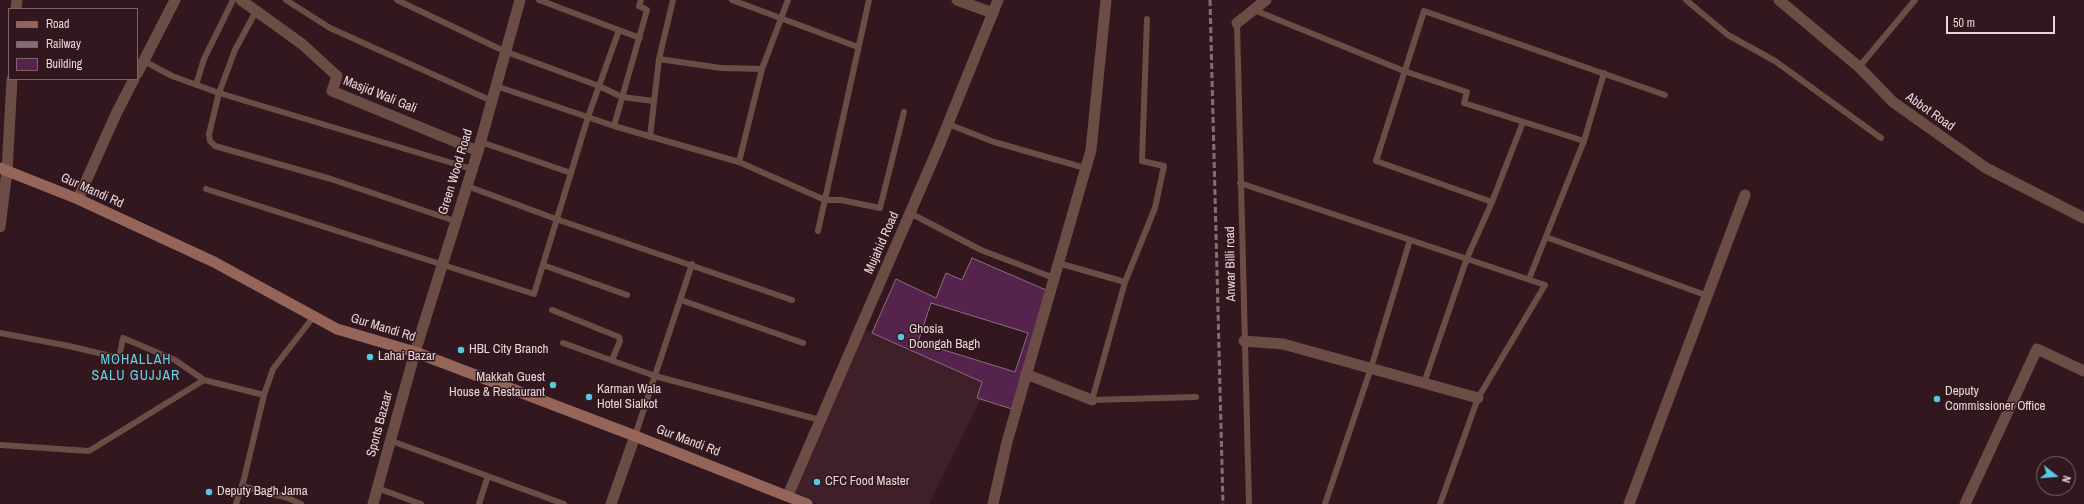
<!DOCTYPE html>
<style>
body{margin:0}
#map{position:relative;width:2084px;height:504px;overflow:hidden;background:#32181e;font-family:"Archivo Narrow",sans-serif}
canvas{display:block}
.legend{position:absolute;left:8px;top:8px;width:130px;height:72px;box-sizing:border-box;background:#32181e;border:1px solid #7b6469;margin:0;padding:5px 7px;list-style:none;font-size:12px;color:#e9d6d9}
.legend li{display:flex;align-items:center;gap:8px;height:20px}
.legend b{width:20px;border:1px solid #7b6469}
.north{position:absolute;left:2036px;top:456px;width:40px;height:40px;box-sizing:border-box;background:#32181e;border:1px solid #7b6469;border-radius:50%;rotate:107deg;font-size:11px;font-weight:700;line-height:16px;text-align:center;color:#e9d6d9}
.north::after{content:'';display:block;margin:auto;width:14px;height:18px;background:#56c9e1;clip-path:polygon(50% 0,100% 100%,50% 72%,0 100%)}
.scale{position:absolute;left:1946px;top:16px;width:109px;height:18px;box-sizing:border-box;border:2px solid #e9d6d9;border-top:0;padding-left:5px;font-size:12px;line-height:14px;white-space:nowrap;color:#e9d6d9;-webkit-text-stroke:3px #32181e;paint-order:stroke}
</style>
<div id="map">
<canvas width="2084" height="504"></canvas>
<ul class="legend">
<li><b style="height:5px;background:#946558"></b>Road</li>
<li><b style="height:5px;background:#856e73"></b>Railway</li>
<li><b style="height:11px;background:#56234c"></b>Building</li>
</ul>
<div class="north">N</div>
<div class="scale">50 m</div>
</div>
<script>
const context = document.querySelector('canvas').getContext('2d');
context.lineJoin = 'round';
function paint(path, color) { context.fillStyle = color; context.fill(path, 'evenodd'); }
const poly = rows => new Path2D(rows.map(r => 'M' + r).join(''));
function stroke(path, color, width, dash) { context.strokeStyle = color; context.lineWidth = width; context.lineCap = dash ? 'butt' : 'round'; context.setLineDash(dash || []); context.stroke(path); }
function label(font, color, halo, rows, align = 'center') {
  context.font = font + ' "Archivo Narrow",sans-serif'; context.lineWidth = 3; context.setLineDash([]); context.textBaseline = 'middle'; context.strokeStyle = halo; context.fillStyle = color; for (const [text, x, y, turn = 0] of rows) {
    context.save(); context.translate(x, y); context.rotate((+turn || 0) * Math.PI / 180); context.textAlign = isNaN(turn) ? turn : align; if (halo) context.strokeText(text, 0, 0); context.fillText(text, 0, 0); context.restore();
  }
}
const built = poly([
 [863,329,982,382,977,398,981,399,929,504,817,504,794,493]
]);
const building = poly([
 [972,258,1046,290,1012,409,977,398,982,382,872,333,896,279,936,298,946,273,962,280,972,258],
 [931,303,1028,333,1015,372,918,342,931,303]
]);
const service = poly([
 [286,0,330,28,492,101],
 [397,0,504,51,599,86,622,97,654,101],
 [539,0,640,38],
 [732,0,858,47],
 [1686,0,1728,35,1775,61,1881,138],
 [1254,10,1404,71,1467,92,1464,103,1584,141],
 [256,11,235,50,219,93,209,134,210,141,215,146,331,179,455,221],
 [1147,19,1142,161,1164,166,1155,208,1125,282,1092,400,1196,397],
 [1237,23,1249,504],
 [659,59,721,68,762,69],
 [144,61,172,76,219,93,472,169],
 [1859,67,1915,0],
 [196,85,204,59,233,0],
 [496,86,614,126,739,162,825,200,841,200,880,208,904,112],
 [948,124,994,142,1085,168],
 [614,126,647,10,639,6,641,0],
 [650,137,659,59,673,0],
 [481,142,571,173],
 [739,162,762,69,788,0],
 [1240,183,1545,285,1478,398,1440,504],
 [467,186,556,219,792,300],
 [206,189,534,294,588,117,619,30],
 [1492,202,1376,161,1424,11,1665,95],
 [910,213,981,250,1054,278],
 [818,231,869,0],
 [1546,237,1708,296],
 [1058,263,1125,282],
 [543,265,627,295],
 [1529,279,1584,141,1604,73],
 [681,300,803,343],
 [552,310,619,337,620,341,612,360],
 [0,333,69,346,119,358,123,338,175,360,204,380],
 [563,343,655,376,820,420],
 [1424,383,1467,258,1492,202,1523,122],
 [635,436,692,264],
 [389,440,564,504],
 [0,445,89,451,204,380,264,395],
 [242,486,288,498,301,504],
 [377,488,421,504],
 [236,504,244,479,264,395,273,369,314,316],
 [479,504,488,476],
 [1325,504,1371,368,1410,240]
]);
const minor = poly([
 [241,0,302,44,337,76,332,91,478,151],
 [957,0,993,13],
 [1237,23,1266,0],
 [137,74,175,0],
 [78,199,116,114,134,79],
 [1244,341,1283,344,1478,398],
 [1026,374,1092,400],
 [373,504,415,352],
 [993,504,1007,442,1091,150,1106,0],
 [1629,504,1745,195],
 [1965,504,2037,349,2084,371]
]);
const tertiary = poly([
 [1779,0,1859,67,1893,102,1986,168,2084,218],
 [16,9,17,0],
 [0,227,7,171,12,79],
 [415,352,478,151,520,0],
 [788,495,939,146,998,0],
 [611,504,635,436]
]);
const secondary = poly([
 [0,168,78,199,214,262,337,329,415,352,635,436,807,504]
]);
const rail = poly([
 [1210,0,1223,504]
]);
const markers = [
 [901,337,4,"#56c9e1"],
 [461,350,4,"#56c9e1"],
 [370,357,4,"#56c9e1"],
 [553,385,4,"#56c9e1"],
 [589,397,4,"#56c9e1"],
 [1937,399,4,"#56c9e1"],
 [817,482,4,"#56c9e1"],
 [209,492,4,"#56c9e1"]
];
const streetNames = [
 ["Masjid Wali Gali",380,95,22],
 ["Abbot Road",1930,112,35],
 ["Green Wood Road",456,172,-73],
 ["Gur Mandi Rd",92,191,24],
 ["Mujahid Road",882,243,-66],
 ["Anwar Billi road",1231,264,-91],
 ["Gur Mandi Rd",383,328,17],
 ["Sports Bazaar",380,424,-75],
 ["Gur Mandi Rd",688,441,21]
];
const poiNames = [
 ["Ghosia",909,330],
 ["Doongah Bagh",909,345],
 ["HBL City Branch",469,350],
 ["Lahai Bazar",378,357],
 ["Makkah Guest",545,378,"right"],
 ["House & Restaurant",545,393,"right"],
 ["Karman Wala",597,390],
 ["Hotel Sialkot",597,405],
 ["Deputy",1945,392],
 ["Commissioner Office",1945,407],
 ["CFC Food Master",825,482],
 ["Deputy Bagh Jama",217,492]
];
const neighbourhoodNames = [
 ["MOHALLAH",136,360],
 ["SALU GUJJAR",136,376]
];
paint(built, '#3f2028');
paint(building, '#56234c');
stroke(building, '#886f82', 1);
stroke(service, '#6b4d45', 6);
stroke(minor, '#6b4d45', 11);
stroke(tertiary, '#6b4d45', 11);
stroke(secondary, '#946558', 11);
stroke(rail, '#856e73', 3, [6, 3]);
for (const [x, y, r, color] of markers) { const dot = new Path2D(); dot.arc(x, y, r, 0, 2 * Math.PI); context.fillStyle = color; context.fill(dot); stroke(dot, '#32181e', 1.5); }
label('13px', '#e9d6d9', '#32181e', streetNames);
label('13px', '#e9d6d9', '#32181e', poiNames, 'left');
context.letterSpacing = '1px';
label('14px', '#69cfe5', '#32181e', neighbourhoodNames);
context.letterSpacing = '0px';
</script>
